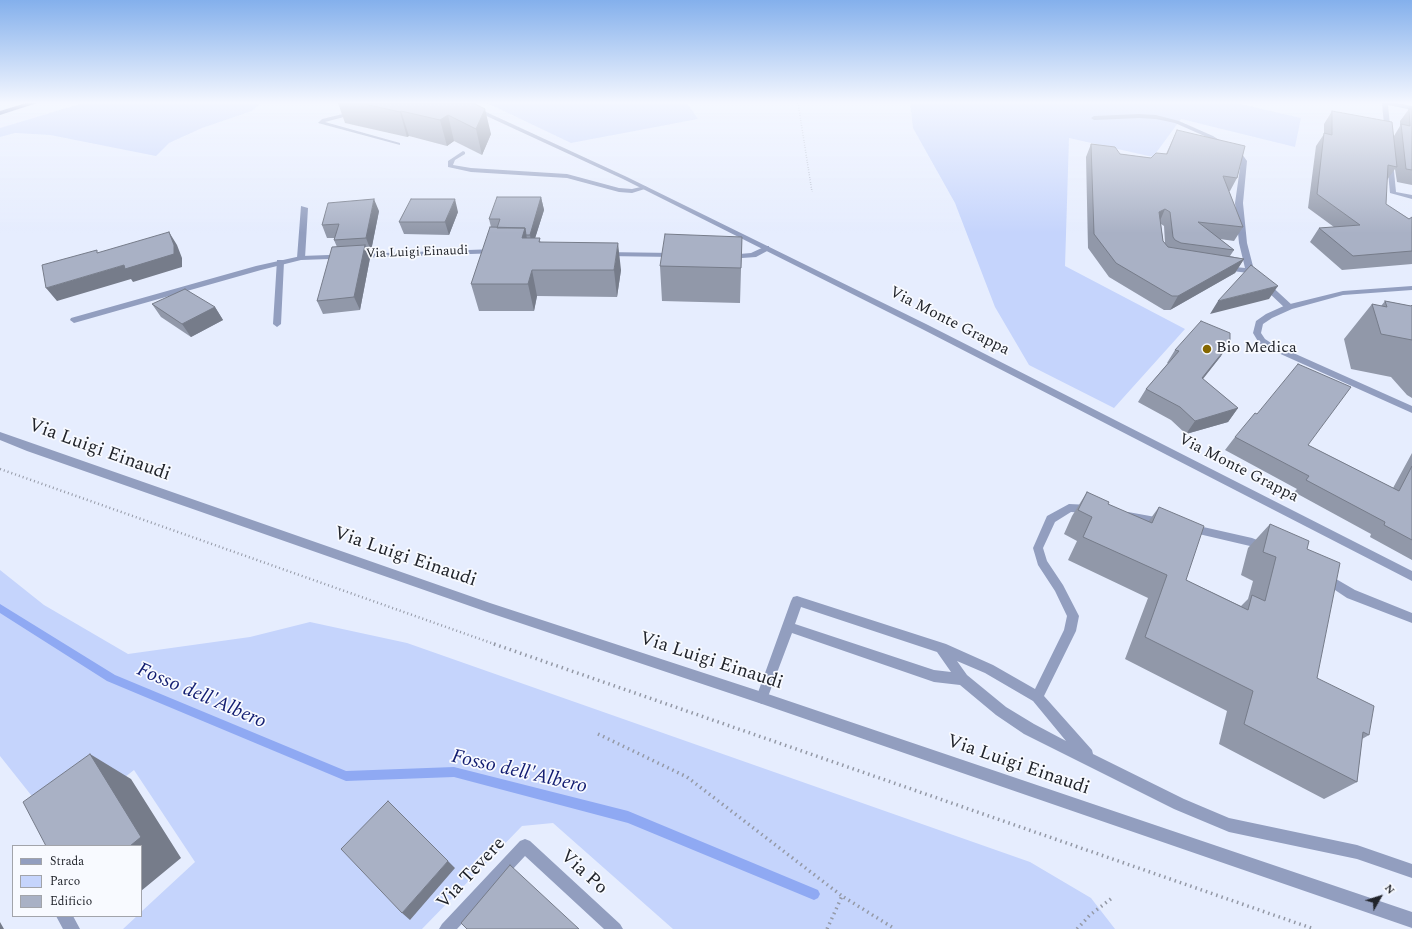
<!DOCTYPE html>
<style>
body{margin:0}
#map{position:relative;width:1412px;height:929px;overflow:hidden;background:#e6edfe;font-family:Spectral,serif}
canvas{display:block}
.legend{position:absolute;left:12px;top:845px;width:130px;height:72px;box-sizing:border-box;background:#f8faff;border:1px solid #a2a4aa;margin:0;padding:5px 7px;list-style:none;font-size:12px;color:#21242b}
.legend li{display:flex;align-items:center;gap:8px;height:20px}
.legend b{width:20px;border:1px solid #a2a4aa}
.north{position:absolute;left:1360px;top:877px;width:40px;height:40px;-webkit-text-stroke:3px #f8faff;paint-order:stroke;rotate:51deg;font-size:11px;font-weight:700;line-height:16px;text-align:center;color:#21242b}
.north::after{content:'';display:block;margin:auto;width:14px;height:18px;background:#21242b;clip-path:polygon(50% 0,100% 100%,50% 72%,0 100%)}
</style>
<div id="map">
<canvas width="1412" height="929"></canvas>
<ul class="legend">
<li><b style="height:5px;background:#929ebf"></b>Strada</li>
<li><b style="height:11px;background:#c5d4fc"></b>Parco</li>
<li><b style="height:11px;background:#a9b1c5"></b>Edificio</li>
</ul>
<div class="north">N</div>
</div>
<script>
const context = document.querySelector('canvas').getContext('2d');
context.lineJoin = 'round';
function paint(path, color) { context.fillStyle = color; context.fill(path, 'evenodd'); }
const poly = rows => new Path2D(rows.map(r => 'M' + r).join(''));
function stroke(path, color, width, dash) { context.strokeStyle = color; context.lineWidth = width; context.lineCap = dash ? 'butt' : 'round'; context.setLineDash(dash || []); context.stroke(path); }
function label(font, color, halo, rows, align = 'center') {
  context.font = font + ' Spectral,serif'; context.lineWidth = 3.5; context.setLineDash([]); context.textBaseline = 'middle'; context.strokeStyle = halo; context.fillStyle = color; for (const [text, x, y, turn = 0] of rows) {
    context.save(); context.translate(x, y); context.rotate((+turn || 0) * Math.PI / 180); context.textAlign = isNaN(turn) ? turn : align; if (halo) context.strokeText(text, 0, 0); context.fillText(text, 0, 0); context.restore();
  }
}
const green = poly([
 [83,103,261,103,252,111,202,128,169,143,156,156,50,135,15,133,0,137,0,128],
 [487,103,687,103,698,119,571,143],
 [910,103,1236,103,1301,118,1295,147,1181,119,1153,157,1069,138,1065,266,1185,329,1114,408,1029,365,995,307,955,203,913,128],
 [0,570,44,605,128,654,250,637,310,622,407,643,1030,862,1091,898,1115,929,673,929,553,823,522,826,422,929,123,929,137,916,141,916,141,912,195,862,134,770,58,829,0,756]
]);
const stream = poly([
 [0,604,115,675,346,771,454,767,628,811,818,890,820,894,818,898,814,900,628,823,454,777,346,781,107,681,0,613,0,604]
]);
const pathFar2 = poly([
 [798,103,812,192]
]);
const pathFar1 = poly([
 [0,469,497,645]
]);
const path = poly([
 [494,644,1314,929],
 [598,734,687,777,842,896],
 [827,929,842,896,895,929],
 [1077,929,1090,915,1112,898]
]);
const service = poly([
 [1139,114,1156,115,1179,121,1213,136,1242,154,1247,161,1243,203,1247,243,1254,270,1292,305,1292,309,1286,309,1248,273,1225,270,1221,268,1225,266,1245,268,1239,243,1235,203,1241,161,1238,156,1209,138,1175,123,1156,119,1139,118,1094,120,1091,118,1094,116,1139,114],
 [463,151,465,152,465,154,455,160,453,165,471,168,567,174,619,188,632,189,645,186,648,188,632,193,619,192,567,178,471,172,448,167,448,161,463,151],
 [301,206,308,208,305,258,301,260,297,258,301,206],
 [277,260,283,260,284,262,281,324,277,327,273,324,277,260],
 [1069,504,1090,505,1094,506,1095,509,1094,512,1090,513,1071,512,1055,522,1043,548,1047,561,1063,585,1079,616,1076,631,1044,696,1092,750,1093,754,1184,799,1229,818,1357,845,1412,864,1412,878,1357,859,1229,832,1174,809,1024,734,996,715,960,685,934,682,792,633,766,702,762,704,758,702,756,698,791,601,793,597,797,596,946,644,993,665,1035,689,1064,630,1067,616,1055,591,1038,565,1033,548,1047,516,1069,504],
 [801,607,937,652,951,672,934,670,795,624,801,607],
 [957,661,985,673,1033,701,1066,741,1034,724,1006,707,967,675,957,661],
 [1128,512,1161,518,1165,519,1166,522,1165,525,1161,526,1128,520,1124,519,1123,516,1124,513,1128,512],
 [1190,524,1252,538,1270,545,1271,548,1270,551,1266,553,1250,546,1186,531,1185,528,1186,525,1190,524],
 [1324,572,1355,590,1412,613,1412,623,1347,598,1320,580,1318,577,1320,574,1324,572]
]);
const minor = poly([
 [375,103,383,103,363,112,325,122,400,143,400,145,318,123,322,119,359,110,375,103],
 [1382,103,1397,103,1412,106,1412,110,1388,105,1391,135,1388,137,1385,135,1382,103],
 [1390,159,1393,161,1396,192,1412,195,1412,199,1390,193,1387,161,1390,159],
 [766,246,769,246,769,250,756,257,728,259,724,257,728,255,751,253,766,246],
 [496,249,500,251,499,253,301,260,261,270,74,323,70,320,71,318,256,266,301,256,496,249],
 [603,252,674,253,678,255,674,257,606,256,603,256,603,252],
 [1412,286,1412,290,1343,295,1292,309,1272,318,1263,324,1261,333,1265,339,1271,343,1412,406,1412,413,1265,347,1259,343,1253,333,1256,321,1266,314,1286,305,1343,291,1412,286],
 [525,839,530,841,620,924,623,929,604,929,525,856,457,929,439,929,442,924,520,841,525,839],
 [56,916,73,916,80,929,63,929,56,916]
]);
const tertiary = poly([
 [467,103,474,103,484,111,627,177,928,325,1412,571,1412,581,922,329,623,179,480,113,467,103],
 [0,432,490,603,762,692,1412,912,1412,928,762,704,490,613,27,451,0,440,0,432]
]);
const motorway = poly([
 [26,103,37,103,0,115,0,111,26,103]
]);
const wall = poly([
 [338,103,473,103,491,134,482,155,454,141,447,146,409,136,407,137,345,123],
 [1409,109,1412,109,1412,185,1397,182,1395,169,1387,180,1386,204,1409,219,1412,217,1412,264,1342,270,1310,242,1319,228,1334,227,1308,208,1316,146,1324,134,1324,124,1332,111,1394,136,1400,126,1400,121],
 [1177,130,1237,178,1230,191,1229,191,1243,227,1234,241,1220,239,1234,250,1230,256,1244,259,1235,273,1170,310,1164,310,1109,277,1088,248,1086,157,1091,144,1120,154,1151,158,1166,154],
 [1161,224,1164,226,1165,243,1163,241],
 [541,197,544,210,535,238,541,242,621,270,617,297,537,296,534,311,479,311,471,284,491,227,489,219],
 [379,211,371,251,367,252,370,258,360,310,323,314,317,301,337,247,334,240,335,238,327,238,322,225],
 [458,212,449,235,404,234,399,222],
 [742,237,740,303,662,301,660,266],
 [1385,301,1411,306,1412,305,1412,398,1407,395,1391,377,1351,369,1344,339,1372,304,1381,306],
 [152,304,215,307,223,320,191,337,161,317],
 [1175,350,1221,356,1203,379,1238,408,1228,422,1186,434,1171,420,1138,402,1146,389,1168,363,1167,363],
 [1235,437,1308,445,1393,488,1412,453,1412,560,1370,537,1371,534,1294,492,1297,489,1225,450],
 [1087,492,1108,504,1148,522,1159,507,1186,580,1241,606,1248,599,1253,581,1241,575,1248,548,1270,524,1307,549,1317,678,1369,735,1362,739,1357,782,1324,799,1219,744,1227,711,1125,659,1148,598,1068,560,1077,541,1064,534,1072,516]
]);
const shadedWall = poly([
 [485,109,491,134,482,155,476,129],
 [401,111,409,136,407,137,400,112],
 [448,115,454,141,447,146,440,120],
 [541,197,544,210,532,248,530,235],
 [374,199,379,211,371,251,366,238],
 [455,199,458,212,449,235,445,222],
 [1165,209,1159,223,1159,212],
 [525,228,530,255,522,238],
 [169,232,177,245,182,258,182,267,133,282,131,279,57,301,46,288,124,265],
 [618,243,621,270,617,297,614,270],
 [365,245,370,258,360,310,354,297],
 [1244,259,1235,273,1170,310,1178,296],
 [532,270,537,296,534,311,528,284],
 [1278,286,1269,299,1210,314,1218,301],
 [215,307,223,320,191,337,182,324],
 [1230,343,1221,356,1193,391,1202,378],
 [1238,408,1228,422,1186,434,1195,421],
 [90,754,131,779,181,858,141,891,141,846,130,846],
 [448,861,455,868,410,920,402,913],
 [0,922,4,929,0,929]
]);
const building = poly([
 [360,103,473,103,485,109,476,129,448,115,440,120,401,111,400,112,360,103],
 [1409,109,1412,109,1412,170,1406,169,1401,124,1410,126,1409,109],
 [1332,111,1392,122,1397,167,1388,165,1386,204,1409,219,1412,217,1412,251,1353,256,1319,228,1360,225,1317,194,1324,133,1332,135,1332,111],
 [1177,130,1245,146,1237,178,1223,176,1243,227,1198,222,1234,250,1181,243,1175,240,1173,237,1170,212,1165,209,1159,212,1163,241,1168,247,1244,259,1178,296,1172,296,1116,263,1094,234,1091,144,1115,147,1120,154,1151,158,1156,153,1167,154,1177,130],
 [497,197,541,197,530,235,526,235,525,228,497,228,500,219,489,219,497,197],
 [374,199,366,238,334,240,339,224,322,225,328,203,374,199],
 [411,199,455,199,445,222,399,222,411,199],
 [490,227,525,228,522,238,540,238,539,242,618,243,614,270,532,270,528,284,471,284,490,227],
 [169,232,174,245,174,254,125,269,124,265,46,288,42,265,97,250,97,253,169,232],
 [665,234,742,237,741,268,660,266,665,234],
 [365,245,354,297,317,301,332,247,365,245],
 [1251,265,1278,286,1218,301,1251,265],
 [185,289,215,307,182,324,152,304,185,289],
 [1385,301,1411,306,1412,305,1412,340,1381,334,1372,304,1387,307,1385,301],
 [1201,321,1230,333,1230,343,1202,378,1238,408,1195,421,1180,407,1146,389,1179,351,1175,350,1201,321],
 [1298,364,1351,387,1308,445,1399,491,1412,466,1412,540,1384,525,1385,522,1306,480,1309,476,1235,437,1255,413,1257,414,1298,364],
 [1087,492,1109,502,1108,504,1152,523,1159,507,1204,526,1186,580,1248,610,1252,595,1265,601,1276,557,1263,552,1270,524,1309,541,1307,549,1340,563,1317,678,1374,706,1369,735,1363,732,1357,782,1244,724,1253,691,1145,637,1167,575,1083,537,1092,517,1078,510,1087,492],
 [90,754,141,837,130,846,46,846,23,802,90,754],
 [388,801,448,861,402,913,341,849,388,801],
 [510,865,579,929,467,929,461,923,510,865]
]);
const markers = [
 [1207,349,5,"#856700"]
];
const farStreetnames = [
 ["Via Luigi Einaudi",417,253,-2]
];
const streetNames = [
 ["Via Monte Grappa",949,322,27],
 ["Via Monte Grappa",1238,469,27]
];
const poiNames = [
 ["Bio Medica",1216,349]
];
const nearStreetnames = [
 ["Via Luigi Einaudi",99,451,20],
 ["Via Luigi Einaudi",405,558,19],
 ["Via Luigi Einaudi",711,662,18],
 ["Via Luigi Einaudi",1018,766,19],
 ["Via Po",583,873,42],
 ["Via Tevere",472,874,-47]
];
const nearWaternames = [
 ["Fosso dell'Albero",201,697,23],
 ["Fosso dell'Albero",519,773,13]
];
paint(green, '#c5d4fc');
paint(stream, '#8fa9f3');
stroke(pathFar2, '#9499a6', 1.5, [0.5, 2]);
stroke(pathFar1, '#9499a6', 2.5, [1, 3]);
stroke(path, '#9499a6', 3.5, [1.5, 4]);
paint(service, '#929ebf');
paint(minor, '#929ebf');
paint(tertiary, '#929ebf');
paint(motorway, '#304384');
paint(wall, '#9198a9');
paint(shadedWall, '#767c8a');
paint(building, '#a9b1c5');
stroke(building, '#767c8a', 1);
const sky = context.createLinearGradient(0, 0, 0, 233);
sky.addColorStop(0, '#84b0ec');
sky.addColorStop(0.44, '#f4f7ff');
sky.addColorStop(1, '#f4f7ff00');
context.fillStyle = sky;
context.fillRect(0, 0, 1412, 233);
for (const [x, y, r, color] of markers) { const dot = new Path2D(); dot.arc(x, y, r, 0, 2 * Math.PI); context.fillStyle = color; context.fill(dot); stroke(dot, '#f8faff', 1.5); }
label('13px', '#21242b', '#f8faff', farStreetnames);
label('16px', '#21242b', '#f8faff', streetNames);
label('16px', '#21242b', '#f8faff', poiNames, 'left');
label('19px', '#21242b', '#f8faff', nearStreetnames);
label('italic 20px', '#121d71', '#f8faff', nearWaternames);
</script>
